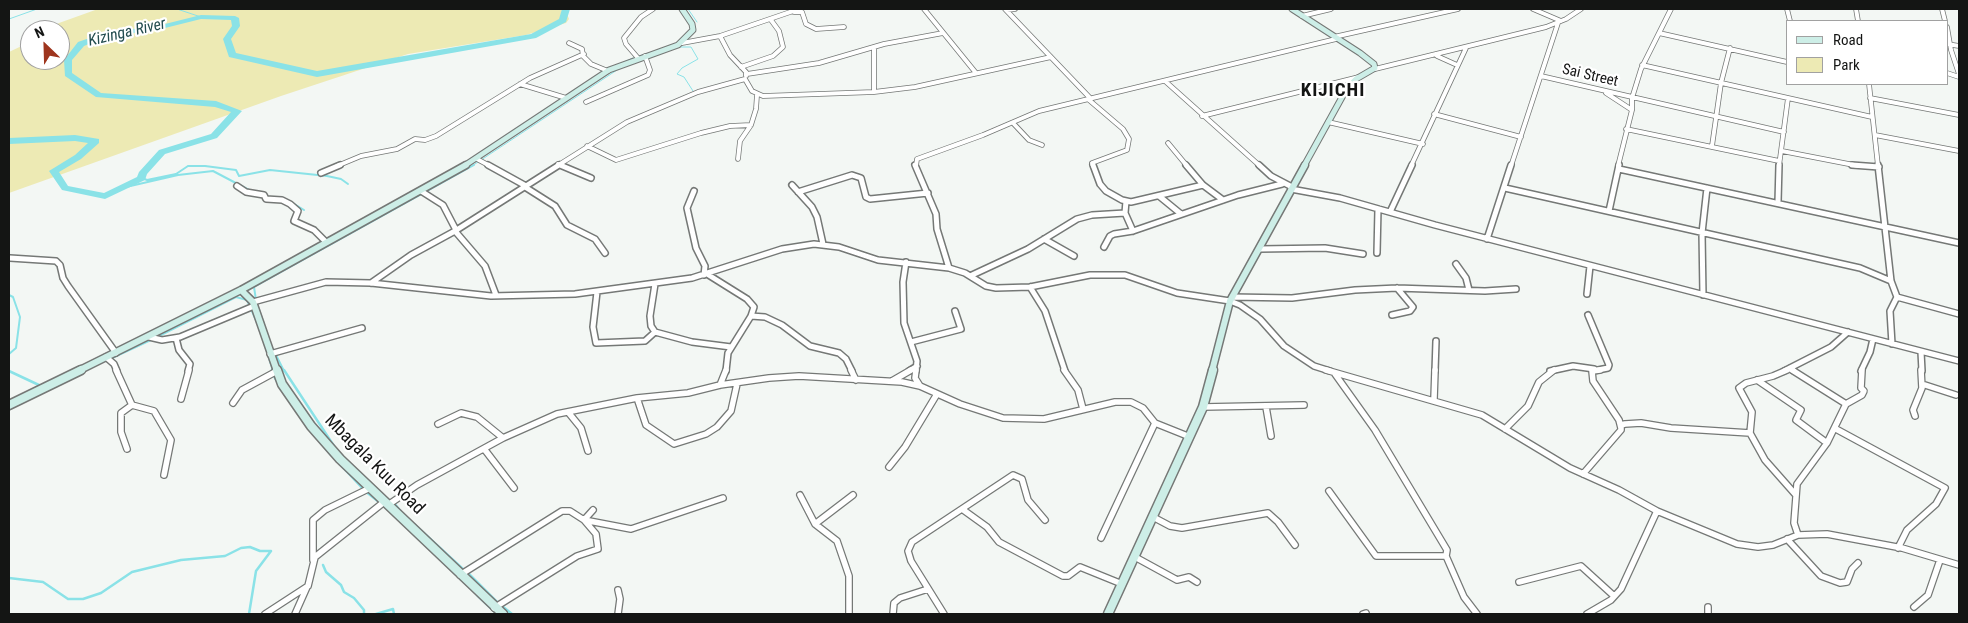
<!DOCTYPE html>
<style>
body{margin:0}
#map{position:relative;width:1968px;height:623px;overflow:hidden;background:#f3f7f4;font-family:"Roboto Condensed",sans-serif}
canvas{display:block}
.frame{position:absolute;inset:0;border:10px solid #141514;pointer-events:none}
.legend{position:absolute;left:1786px;top:20px;width:162px;height:65px;box-sizing:border-box;background:#fff;border:1px solid #a1a1a1;margin:0;padding:6px 9px;list-style:none;font-size:15px;color:#141514}
.legend li{display:flex;align-items:center;gap:10px;height:25px}
.legend b{width:25px;border:1px solid #a1a1a1}
.north{position:absolute;left:20px;top:20px;width:50px;height:50px;box-sizing:border-box;background:#fff;border:1px solid #a1a1a1;border-radius:50%;rotate:336deg;font-size:14px;font-weight:700;line-height:20px;text-align:center;color:#141514}
.north::after{content:'';display:block;margin:auto;width:18px;height:22px;background:#9e351e;clip-path:polygon(50% 0,100% 100%,50% 72%,0 100%)}
</style>
<div id="map">
<canvas width="1968" height="623"></canvas>
<div class="frame"></div>
<ul class="legend">
<li><b style="height:6px;background:#cdeee7"></b>Road</li>
<li><b style="height:14px;background:#edeab4"></b>Park</li>
</ul>
<div class="north">N</div>
</div>
<script>
const context = document.querySelector('canvas').getContext('2d');
context.lineJoin = 'round';
function paint(path, color) { context.fillStyle = color; context.fill(path, 'evenodd'); }
const poly = rows => new Path2D(rows.map(r => 'M' + r).join(''));
function stroke(path, color, width, dash) { context.strokeStyle = color; context.lineWidth = width; context.lineCap = dash ? 'butt' : 'round'; context.setLineDash(dash || []); context.stroke(path); }
function label(font, color, halo, rows, align = 'center') {
  context.font = font + ' "Roboto Condensed",sans-serif'; context.lineWidth = 4.5; context.setLineDash([]); context.textBaseline = 'middle'; context.strokeStyle = halo; context.fillStyle = color; for (const [text, x, y, turn = 0] of rows) {
    context.save(); context.translate(x, y); context.rotate((+turn || 0) * Math.PI / 180); context.textAlign = isNaN(turn) ? turn : align; if (halo) context.strokeText(text, 0, 0); context.fillText(text, 0, 0); context.restore();
  }
}
const green = poly([
 [98,9,565,9,569,19,566,23,526,35,408,54,281,96,9,193,9,52,30,42,30,60,60,60,60,30,48,30,59,23]
]);
const streamFar2 = poly([
 [177,9,201,17],
 [688,9,697,22],
 [9,19,37,9],
 [679,47,691,47,698,59,682,68,677,74,684,77,693,91],
 [639,56,649,53],
 [617,65,633,58],
 [188,166,206,166],
 [472,166,620,68]
]);
const streamFar1 = poly([
 [142,178,147,180,176,174,188,166,205,166,236,170,239,176,270,170,327,176,341,179,348,184],
 [126,187,178,175,213,171,251,191],
 [291,202,304,210],
 [9,295,13,297,20,317,16,348,9,354],
 [256,300,254,287,474,165],
 [258,307,264,324],
 [157,337,236,297,247,300,259,327],
 [263,339,273,371],
 [275,353,284,371],
 [110,359,153,339]
]);
const stream = poly([
 [272,370,275,378,290,402],
 [284,370,334,446],
 [9,371,41,386],
 [320,442,331,455],
 [336,460,365,491,379,502],
 [394,503,402,513],
 [414,524,464,570],
 [323,565,326,572,341,585,344,592,354,598,364,610,364,614],
 [468,573,498,603],
 [9,578,43,582,68,599,83,599,101,593,132,572,181,560,225,556,241,548,250,547,260,551,271,551,256,571,249,614],
 [477,595,497,614],
 [502,606,512,614],
 [376,614,393,609,394,614]
]);
const river = poly([
 [562,9,570,9,566,22,536,38,317,77,229,57,223,39,232,26,231,20,201,19,165,28,103,38,84,46,72,60,72,73,101,93,216,101,242,111,217,138,165,154,147,174,145,180,105,199,62,190,49,171,75,155,88,143,75,141,9,144,9,138,75,135,99,139,99,143,81,159,59,172,68,186,104,193,137,177,139,172,159,150,211,134,231,112,215,107,96,97,65,76,64,60,78,42,101,34,165,24,201,15,235,16,239,18,240,26,231,39,236,53,317,71,531,34,559,19,562,9]
]);
const streetFar2 = poly([
 [924,9,976,73],
 [1005,9,1091,99],
 [1533,9,1561,21],
 [1787,9,1790,21],
 [1856,9,1858,21],
 [1942,9,1945,21],
 [1007,10,1015,9],
 [794,12,802,12,806,24,816,29,844,27],
 [1302,16,1331,9],
 [1947,27,1951,50,1959,74],
 [1659,33,1787,62],
 [720,36,730,55,746,72,746,76],
 [1334,37,1458,9],
 [569,43,582,49,583,56,591,64,608,71],
 [682,43,720,36,799,9],
 [1947,44,1959,46],
 [874,47,874,92],
 [1437,56,1457,65],
 [638,58,626,44,624,38,641,17,653,9],
 [1642,65,1872,117],
 [741,67,773,56,783,47,779,31,771,20],
 [1375,69,1546,27,1566,19,1581,9],
 [1947,73,1959,77],
 [747,74,819,63,884,44,943,33],
 [1541,76,1784,132],
 [1165,81,1260,166],
 [520,84,566,98],
 [1869,84,1878,166],
 [1606,93,1632,110],
 [1870,98,1959,115],
 [1089,100,1123,129,1129,139,1127,150,1092,163,1093,166],
 [586,102,648,75,650,70,645,56],
 [1434,114,1521,137],
 [1202,116,1359,77],
 [1328,122,1423,144],
 [1013,123,1029,140,1042,145],
 [1626,129,1779,161],
 [1875,135,1959,151],
 [1168,143,1187,166],
 [587,146,616,160,701,133,730,126,751,125],
 [1712,146,1721,83,1730,48],
 [1782,151,1859,166],
 [477,159,490,166],
 [738,159,740,141,751,125,756,109,757,95],
 [558,164,563,166],
 [337,166,361,156,397,149,415,139,425,140,436,136,530,78,584,54],
 [557,166,627,122,698,92,745,79,752,91,763,96,874,92,915,87,1051,57],
 [916,166,917,159,983,135,1039,111,1336,39],
 [1411,166,1466,48],
 [1511,166,1558,23],
 [1618,166,1632,110,1632,98,1641,69,1671,9],
 [1779,166,1788,98]
]);
const streetFar1 = poly([
 [488,165,526,186],
 [560,165,591,178],
 [915,165,936,214,937,229,949,268],
 [1093,165,1100,184,1106,191,1122,200,1131,202,1203,185],
 [1186,165,1203,185,1223,200],
 [1259,165,1271,176,1292,187],
 [1852,165,1879,167],
 [1878,165,1891,281,1897,297,1890,311,1892,344],
 [1619,169,1959,243],
 [321,173,340,165],
 [792,185,812,207,817,217,823,244],
 [237,186,246,192,264,195,266,199,282,200,290,204,298,211,294,221,314,230,326,242],
 [525,187,555,206,567,225,595,239,605,253],
 [1505,188,1860,268,1891,281],
 [1291,189,1340,198,1435,225,1959,361],
 [421,191,443,205,456,230],
 [694,191,687,208,696,248,705,266,704,275],
 [798,192,852,175,861,178,866,197,870,199,928,193],
 [1159,196,1181,214],
 [1126,201,1125,213,1133,231],
 [1778,202,1779,165],
 [1609,211,1619,165],
 [1390,212,1412,165],
 [455,231,485,266,496,295],
 [1044,239,1074,256],
 [1487,239,1511,165],
 [1104,247,1110,236,1114,234,1133,231,1238,195,1282,184],
 [1260,249,1325,248,1363,254],
 [1377,253,1378,209],
 [10,258,56,261,60,265,63,278,68,286,116,353],
 [906,262,903,282,904,323,917,361,916,371],
 [1456,264,1466,278,1469,290],
 [707,274,747,299,754,307,751,316,728,353,726,371],
 [970,276,1028,249,1077,219,1092,215,1125,213],
 [371,283,411,255,455,231,559,165],
 [655,284,650,316,651,326,655,332,692,342,731,347],
 [1030,287,1045,311,1065,371],
 [597,292,593,327,596,343,645,341,655,332],
 [1587,294,1590,266],
 [1703,295,1702,233,1707,188],
 [1232,297,1292,298,1355,290,1397,288,1485,291,1516,289],
 [1897,297,1959,314],
 [253,302,326,282,371,283,491,296,575,294,692,278,782,249,814,244,839,247,878,260,949,268,965,273,986,286,996,288,1030,287,1090,275,1125,275,1177,293,1230,301,1240,305,1260,319,1284,346,1314,366,1330,371],
 [1392,315,1410,311,1413,307,1397,288],
 [1588,315,1609,365,1608,368,1593,371],
 [751,316,765,317,782,325,810,346,839,353,846,359,852,371],
 [149,337,162,340,180,337,254,306],
 [176,338,179,350,190,364,188,371],
 [911,342,961,329,955,311],
 [1921,352,1922,371],
 [270,354,362,328],
 [106,357,114,364,117,371],
 [1790,368,1794,371],
 [909,371,917,366],
 [1435,371,1436,341],
 [1550,371,1573,366,1594,369],
 [1784,371,1831,347,1848,332],
 [1861,371,1870,352,1873,339]
]);
const street = poly([
 [116,370,132,405],
 [851,370,856,380],
 [916,370,915,378,920,386],
 [1064,370,1078,390,1083,409],
 [1326,370,1482,415,1570,468,1619,490,1657,511,1737,544,1758,547,1773,545,1798,535,1827,534,1902,548,1959,565],
 [1600,370,1592,371,1593,381,1619,420,1621,428],
 [1787,370,1773,376,1746,383,1739,388,1752,412,1750,433,1765,460,1795,494],
 [1792,370,1846,404],
 [1757,380,1801,410,1796,420,1827,443],
 [892,381,911,370],
 [1922,384,1956,395],
 [720,385,726,370],
 [637,398,646,425,674,444,706,434,717,427,731,411,737,384],
 [181,399,189,370],
 [1434,399,1435,370],
 [233,403,242,390,277,371],
 [1203,407,1304,405],
 [1266,407,1271,436],
 [568,412,581,428,588,451],
 [1915,416,1913,410,1922,388,1921,370],
 [438,424,461,413,477,417,503,438],
 [1505,429,1528,406,1539,382,1554,370],
 [1836,429,1945,488,1936,504,1907,530,1898,548],
 [127,449,121,432,121,413,132,405,154,411,171,440,164,475],
 [485,450,514,488],
 [889,467,905,447,937,394],
 [1583,474,1621,430,1621,425,1625,424,1641,423,1671,428,1750,433],
 [1329,491,1376,556,1446,556,1447,550,1375,430,1335,374],
 [800,495,815,524,837,541,849,576,849,614],
 [388,505,417,485,503,438,557,414,637,398,688,393,720,385,769,378,799,376,902,382,920,386,960,404,1003,418,1044,419,1115,402,1131,402,1143,408,1155,423,1190,437],
 [962,509,987,527,999,542,1063,576,1068,576,1080,567,1122,584],
 [1153,517,1170,526,1182,528,1268,513,1278,522,1295,545],
 [815,524,853,495],
 [1798,535,1794,523,1797,484,1827,443,1846,404,1862,395,1864,391,1861,388,1862,370],
 [1101,538,1155,423],
 [1787,539,1821,576,1840,583,1847,582,1852,569,1858,563],
 [1446,556,1464,597,1477,614],
 [1135,557,1177,580,1189,577,1197,582],
 [313,560,313,520,325,510,370,488],
 [460,575,562,511,570,511,584,520,631,529,723,498],
 [1519,582,1581,566,1614,596],
 [618,590,620,599,618,614],
 [1708,607,1708,614],
 [1914,607,1928,595,1940,560],
 [494,608,577,556,598,549,596,534,584,520,593,510],
 [265,614,308,586,315,557,384,502],
 [295,614,307,587],
 [893,614,894,603,900,598,928,589],
 [944,614,911,561,908,551,912,542,1013,475,1022,479,1028,500,1045,520],
 [1363,614,1366,613],
 [1587,614,1611,600,1621,589,1657,511]
]);
const secondaryFar2 = poly([
 [1292,9,1360,53,1374,64,1375,68,1356,79,1346,90,1304,166],
 [464,166,609,70,678,45,693,30,692,24,682,9]
]);
const secondaryFar1 = poly([
 [241,290,253,302,277,371],
 [78,371,241,290,466,165],
 [1212,371,1230,301,1305,165]
]);
const secondary = poly([
 [277,370,282,384,311,426,340,459,503,614],
 [9,405,81,370],
 [1108,614,1203,407,1213,370]
]);
const farStreetnames = [
 ["Sai Street",1590,76,13]
];
const farWaternames = [
 ["Kizinga River",127,33,-13]
];
const streetNames = [
 ["Mbagala Kuu Road",374,465,45]
];
const farDistrictnames = [
 ["KIJICHI",1333,91]
];
paint(green, '#edeab4');
stroke(streamFar2, '#8ae2e7', 1);
stroke(streamFar1, '#8ae2e7', 2);
stroke(stream, '#8ae2e7', 2.5);
paint(river, '#8ae2e7');
stroke(streetFar2, '#757876', 5.5);
stroke(streetFar1, '#757876', 8);
stroke(street, '#757876', 8);
stroke(secondaryFar2, '#757876', 7);
stroke(secondaryFar1, '#757876', 9);
stroke(secondary, '#757876', 11);
stroke(streetFar2, '#fff', 4);
stroke(streetFar1, '#fff', 5);
stroke(street, '#fff', 5.5);
stroke(secondaryFar2, '#cdeee7', 5);
stroke(secondaryFar1, '#cdeee7', 6);
stroke(secondary, '#cdeee7', 8);
label('15px', '#141514', '#fff', farStreetnames);
label('italic 16px', '#224b4e', '#fff', farWaternames);
label('18px', '#141514', '#fff', streetNames);
context.letterSpacing = '1px';
label('bold 19px', '#141514', '#fff', farDistrictnames);
context.letterSpacing = '0px';
</script>
